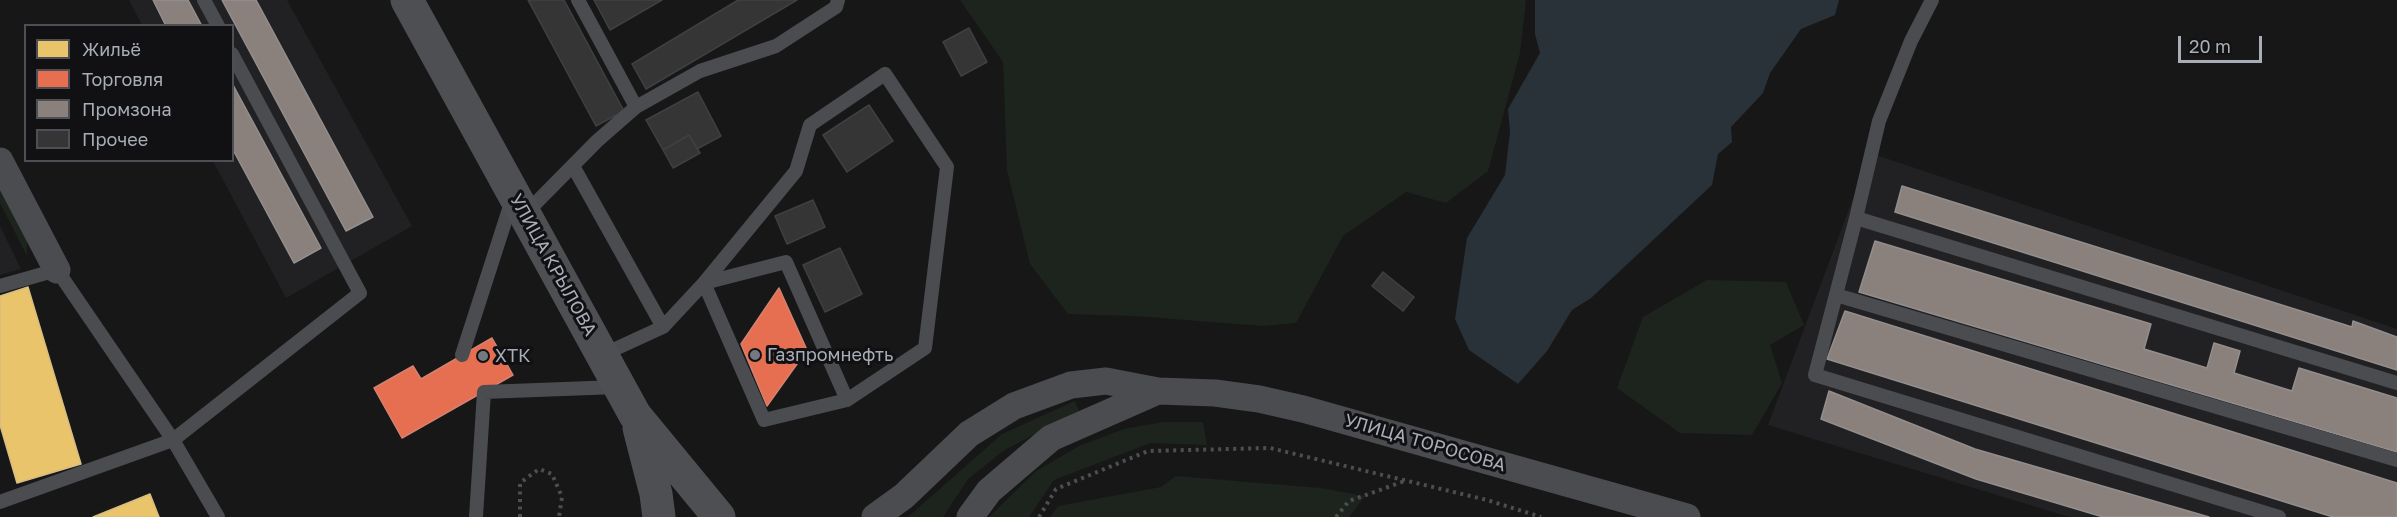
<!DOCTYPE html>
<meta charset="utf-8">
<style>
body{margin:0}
#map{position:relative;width:2397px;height:517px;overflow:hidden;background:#171717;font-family:"Golos Text",sans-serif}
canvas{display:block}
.legend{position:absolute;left:24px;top:24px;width:210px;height:138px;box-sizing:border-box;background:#111113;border:2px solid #4d4f55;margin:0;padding:8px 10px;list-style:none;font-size:18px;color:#a8adb8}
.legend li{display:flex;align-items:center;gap:12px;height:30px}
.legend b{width:30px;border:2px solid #4d4f55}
.scale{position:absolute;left:2178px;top:36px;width:84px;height:27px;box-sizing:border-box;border:3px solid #a8adb8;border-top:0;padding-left:8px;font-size:18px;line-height:21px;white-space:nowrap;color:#a8adb8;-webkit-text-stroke:4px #111113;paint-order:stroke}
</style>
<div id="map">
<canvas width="2397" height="517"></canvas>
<ul class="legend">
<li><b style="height:16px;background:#e9c46a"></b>Жильё</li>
<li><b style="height:16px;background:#e76f51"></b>Торговля</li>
<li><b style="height:16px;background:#8a817c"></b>Промзона</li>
<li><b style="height:16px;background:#353536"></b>Прочее</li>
</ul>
<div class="scale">20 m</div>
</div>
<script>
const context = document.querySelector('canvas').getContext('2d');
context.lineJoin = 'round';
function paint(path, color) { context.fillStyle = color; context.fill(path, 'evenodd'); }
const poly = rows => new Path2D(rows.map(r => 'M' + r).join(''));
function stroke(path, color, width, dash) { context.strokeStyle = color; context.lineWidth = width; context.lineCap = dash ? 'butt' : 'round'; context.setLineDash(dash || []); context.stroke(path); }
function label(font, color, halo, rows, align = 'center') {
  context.font = font + ' "Golos Text",sans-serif'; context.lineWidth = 6; context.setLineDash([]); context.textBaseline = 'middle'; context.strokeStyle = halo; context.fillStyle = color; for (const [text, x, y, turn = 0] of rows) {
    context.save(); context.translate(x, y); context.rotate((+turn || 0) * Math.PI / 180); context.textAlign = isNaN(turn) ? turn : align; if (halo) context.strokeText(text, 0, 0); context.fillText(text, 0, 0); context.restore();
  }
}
const built = poly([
 [129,0,287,0,412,226,286,298,213,161,232,160,232,26,142,25],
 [1870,153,2397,329,2397,517,2069,517,1768,425],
 [0,226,21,269,0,275]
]);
const green = poly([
 [960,0,1526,0,1520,53,1488,171,1446,203,1406,192,1343,236,1296,323,1263,326,1135,316,1068,314,1030,264,1007,170,1003,62],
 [0,179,27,229,27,256,0,203],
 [1707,280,1786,282,1804,325,1770,345,1782,383,1752,435,1680,433,1617,388,1643,317],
 [1075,401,1079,411,1003,451,968,479,943,517,908,517,1002,434],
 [1163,422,1203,422,1207,445,1150,443,1054,480,1029,517,989,517,1036,471,1079,446,1124,429],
 [1176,476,1320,488,1365,496,1349,517,1050,517,1058,506,1161,487]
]);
const water = poly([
 [1535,0,1839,0,1835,15,1801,29,1770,73,1763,93,1731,127,1732,142,1718,154,1712,185,1591,298,1572,310,1547,351,1518,384,1469,350,1455,319,1467,238,1505,175,1510,132,1508,109,1540,53,1535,34]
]);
const homes = poly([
 [28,287,81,464,17,483,0,425,0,296,28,287],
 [150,494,159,517,93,517,150,494]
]);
const shops = poly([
 [779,288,807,350,767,406,741,344,779,288],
 [492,338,513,375,402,438,374,388,413,366,421,379,492,338]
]);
const industry = poly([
 [153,0,188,0,202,26,166,26,153,0],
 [222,0,256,0,373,217,346,231,222,0],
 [232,83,321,248,294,263,232,148,232,83],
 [1902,186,2352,327,2353,321,2397,337,2397,370,1895,212,1902,186],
 [1875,241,2151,324,2144,349,2207,368,2214,343,2240,351,2234,373,2292,391,2299,368,2397,398,2397,452,1859,292,1875,241],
 [1845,311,2397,483,2397,517,2333,517,1827,359,1845,311],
 [1829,391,1975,449,2209,517,2103,517,1976,479,1821,419,1829,391]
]);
const building = poly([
 [528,0,564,0,624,111,596,126,528,0],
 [594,0,662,0,610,30,594,0],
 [738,0,797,0,646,89,632,64,738,0],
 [969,28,987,62,961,76,943,42,969,28],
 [698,92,721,136,697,149,689,135,663,150,646,120,698,92],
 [869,105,893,141,847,172,823,135,869,105],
 [689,135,700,153,673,168,663,150,689,135],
 [813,200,825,227,787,244,775,216,813,200],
 [840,248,862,294,825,312,803,265,840,248],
 [1383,272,1414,297,1403,311,1372,286,1383,272]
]);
const path = poly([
 [520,517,520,483,539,469,552,474,562,497,559,517],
 [1039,517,1056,489,1148,451,1270,448,1487,500,1541,517],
 [1336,517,1349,501,1405,481]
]);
const lane = poly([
 [204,0,218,26],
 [578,0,636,107],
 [573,166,663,327],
 [525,214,597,141,636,107,700,71,776,46,836,7,838,0],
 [1856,218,1879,121,1911,41,1932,0],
 [704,283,786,262,847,400],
 [0,286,57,270,173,440,218,517],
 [1836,295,2397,460],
 [462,355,512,200],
 [602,355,663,327,704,283,796,171,810,125,885,74,947,167,925,348,847,400,764,420,704,283],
 [0,502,173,440,360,293,232,54],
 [476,517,484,392,617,387],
 [2279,517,1815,375,1856,218,2397,383]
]);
const street = poly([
 [0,161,57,270],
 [875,517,904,496,969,434,1014,406,1071,385,1106,381,1158,391,1215,393,1259,399,1303,409,1687,517],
 [970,517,989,491,1051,438,1158,391]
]);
const primary = poly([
 [407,0,635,415,719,517],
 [639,428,656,494,659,517]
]);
const markers = [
 [755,355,6,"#757880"],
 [483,356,6,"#757880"]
];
const streetNames = [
 ["УЛИЦА КРЫЛОВА",553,265,61],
 ["УЛИЦА ТОРОСОВА",1425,443,16]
];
const poiNames = [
 ["Газпромнефть",767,355],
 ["ХТК",495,356]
];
paint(built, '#212123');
paint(green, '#1d241e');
paint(water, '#2a3239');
paint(homes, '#e9c46a');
stroke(homes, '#d6bd81', 1.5);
paint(shops, '#e76f51');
stroke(shops, '#d48270', 1.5);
paint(industry, '#8a817c');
stroke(industry, '#938e8e', 1.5);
paint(building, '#353536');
stroke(building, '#3f4043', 1.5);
stroke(path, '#4d4e52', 4, [3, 4.5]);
stroke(lane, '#4b4c50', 14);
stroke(street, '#4b4c50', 27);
stroke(primary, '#4d4f52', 33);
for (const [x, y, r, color] of markers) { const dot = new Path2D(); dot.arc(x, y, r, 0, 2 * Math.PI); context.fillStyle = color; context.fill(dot); stroke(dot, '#111113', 2); }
label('18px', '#a8adb8', '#111113', streetNames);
label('18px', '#a8adb8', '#111113', poiNames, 'left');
</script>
